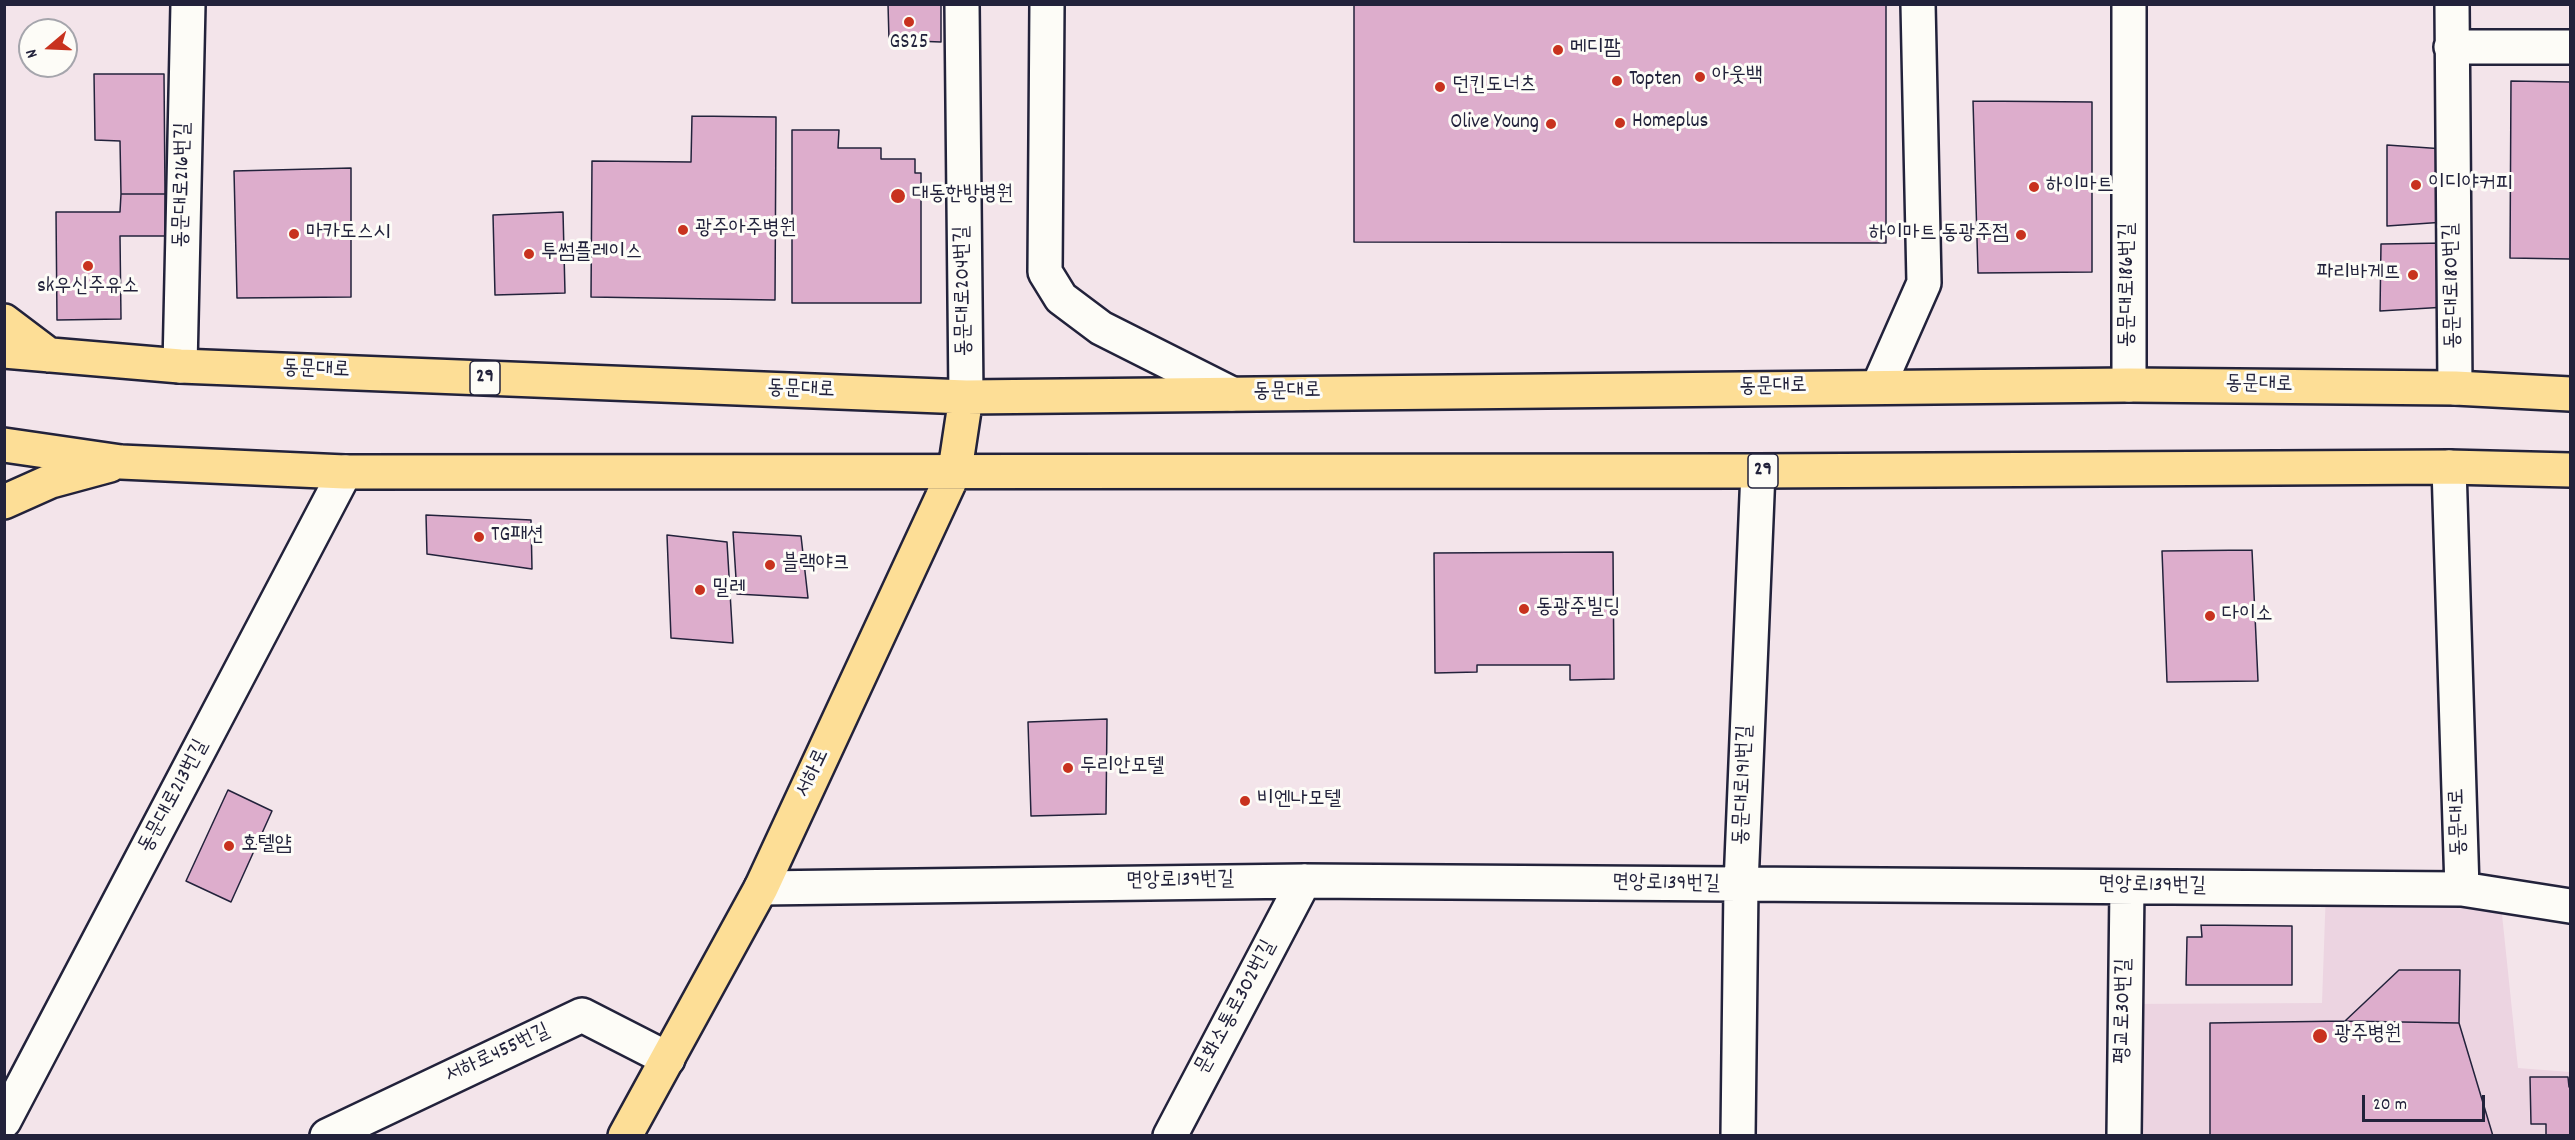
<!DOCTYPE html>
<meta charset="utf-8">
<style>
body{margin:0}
#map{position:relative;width:2575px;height:1140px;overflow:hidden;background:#f3e4ea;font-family:Dekko,sans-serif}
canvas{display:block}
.frame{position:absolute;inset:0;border:6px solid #22223b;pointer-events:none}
.north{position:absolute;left:18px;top:18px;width:60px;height:60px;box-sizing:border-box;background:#fdfcf7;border:2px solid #a5a5ac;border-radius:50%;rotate:251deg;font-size:16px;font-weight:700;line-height:24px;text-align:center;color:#22223b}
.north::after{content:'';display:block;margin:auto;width:21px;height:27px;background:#c8321e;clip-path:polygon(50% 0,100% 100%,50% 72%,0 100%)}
.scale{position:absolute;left:2362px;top:1095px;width:123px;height:27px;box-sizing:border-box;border:3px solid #22223b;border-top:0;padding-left:8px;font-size:18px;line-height:21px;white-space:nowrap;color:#22223b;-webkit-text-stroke:4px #fdfcf7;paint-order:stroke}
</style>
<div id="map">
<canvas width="2575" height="1140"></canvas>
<div class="frame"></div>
<div class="north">N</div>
<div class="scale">20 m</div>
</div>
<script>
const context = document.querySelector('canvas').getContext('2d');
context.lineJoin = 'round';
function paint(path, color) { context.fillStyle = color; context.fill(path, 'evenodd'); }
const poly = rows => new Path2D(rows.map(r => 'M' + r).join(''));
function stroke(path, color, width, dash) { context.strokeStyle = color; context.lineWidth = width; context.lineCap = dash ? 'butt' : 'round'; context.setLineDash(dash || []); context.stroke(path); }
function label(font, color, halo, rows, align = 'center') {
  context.font = font + ' Dekko,"Poor Story",sans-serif'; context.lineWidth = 6; context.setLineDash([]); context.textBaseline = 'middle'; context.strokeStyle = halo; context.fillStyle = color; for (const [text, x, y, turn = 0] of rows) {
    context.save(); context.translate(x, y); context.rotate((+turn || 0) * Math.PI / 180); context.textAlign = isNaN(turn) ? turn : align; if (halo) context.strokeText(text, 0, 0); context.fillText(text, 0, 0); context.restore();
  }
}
const built = poly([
 [2326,889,2500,895,2518,1068,2570,1072,2570,1135,2124,1136,2125,1004,2322,1003]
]);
const building = poly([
 [888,4,941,4,941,42,889,40,888,4],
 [1354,4,1886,4,1886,243,1354,242,1354,4],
 [94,74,164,74,165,194,121,194,120,141,95,140,94,74],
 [2511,81,2570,82,2570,259,2510,258,2511,81],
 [1973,101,2092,102,2092,272,1978,273,1973,101],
 [692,116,776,117,775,300,591,297,592,161,691,162,692,116],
 [792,130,839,130,838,148,881,148,881,159,915,159,915,173,921,173,921,303,792,303,792,130],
 [2387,145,2444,149,2445,222,2387,226,2387,145],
 [351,168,351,297,237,298,234,171,351,168],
 [121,194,165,194,165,236,120,236,121,319,57,320,56,212,120,212,121,194],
 [563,212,565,293,495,295,493,215,563,212],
 [2446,243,2446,307,2380,311,2381,244,2446,243],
 [426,515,531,520,532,569,427,554,426,515],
 [733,532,801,536,808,598,737,594,733,532],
 [667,535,727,542,733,643,671,638,667,535],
 [2252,550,2258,681,2167,682,2162,551,2252,550],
 [1613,552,1614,679,1570,680,1570,665,1477,665,1477,672,1435,673,1434,553,1613,552],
 [1107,719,1106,814,1031,816,1028,722,1107,719],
 [228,790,272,811,231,902,186,881,228,790],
 [2201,925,2292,926,2292,985,2186,985,2187,937,2202,937,2201,925],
 [2399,970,2460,970,2459,1023,2345,1021,2399,970],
 [2345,1021,2459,1023,2493,1136,2210,1136,2210,1023,2345,1021],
 [2530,1077,2568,1077,2569,1087,2570,1087,2570,1136,2546,1136,2546,1124,2531,1124,2530,1077]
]);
const minor = poly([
 [962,4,966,397],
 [1047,4,1045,272,1061,298,1101,328,1232,394],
 [2129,4,2129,385],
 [2452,4,2455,388],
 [2451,47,2570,47],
 [180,366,188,4],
 [1878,387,1924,283,1918,4],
 [2449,467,2462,889],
 [761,888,1304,881,2462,889,2570,906],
 [4,1121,345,472],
 [327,1136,582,1015,668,1059],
 [1170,1136,1304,881],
 [1738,1136,1741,885,1758,471],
 [2124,1136,2127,887]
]);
const major = poly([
 [4,321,49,355],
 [4,351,180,366,966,397,2129,385,2455,388,2570,394],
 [4,445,121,462,345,472,1758,471,2449,467,2570,470],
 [4,502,51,481,110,465],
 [625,1136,761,888,955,470,966,397]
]);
const markers = [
 [909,22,6,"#c8321e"],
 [1558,50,6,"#c8321e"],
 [1700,77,6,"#c8321e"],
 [1617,81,6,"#c8321e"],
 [1440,87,6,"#c8321e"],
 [1620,123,6,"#c8321e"],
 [1551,124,6,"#c8321e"],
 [2416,185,6,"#c8321e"],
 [2034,187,6,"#c8321e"],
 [898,196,8,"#c8321e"],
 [683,230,6,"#c8321e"],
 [294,234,6,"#c8321e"],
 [2021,235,6,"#c8321e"],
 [529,254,6,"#c8321e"],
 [88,266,6,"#c8321e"],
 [2413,275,6,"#c8321e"],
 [479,537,6,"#c8321e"],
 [770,565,6,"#c8321e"],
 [700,590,6,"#c8321e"],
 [1524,609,6,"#c8321e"],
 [2210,616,6,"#c8321e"],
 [1068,768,6,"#c8321e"],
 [1245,801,6,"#c8321e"],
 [229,846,6,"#c8321e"],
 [2320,1036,8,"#c8321e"]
];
const shields = [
 [485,378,30],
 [1763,471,30]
];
const shieldNames = [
 ["29",485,378],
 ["29",1763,471]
];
const poiNames = [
 ["GS25",909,44,"center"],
 ["메디팜",1570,50],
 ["아웃백",1712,77],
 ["Topten",1629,81],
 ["던킨도너츠",1452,87],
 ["Homeplus",1632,123],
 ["Olive Young",1539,124,"right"],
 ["이디야커피",2428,185],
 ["하이마트",2046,187],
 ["대동한방병원",912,196],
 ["광주아주병원",695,230],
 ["마카도스시",306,234],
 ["하이마트 동광주점",2009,235,"right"],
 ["투썸플레이스",541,254],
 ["파리바게뜨",2401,275,"right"],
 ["sk우신주유소",88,288,"center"],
 ["TG패션",491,537],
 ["블랙야크",782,565],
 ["밀레",712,590],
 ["동광주빌딩",1536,609],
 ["다이소",2222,616],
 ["두리안모텔",1080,768],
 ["비엔나모텔",1257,801],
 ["호텔얌",241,846],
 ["광주병원",2334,1036]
];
const streetNames = [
 ["동문대로216번길",184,185,-89],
 ["동문대로186번길",2129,285,-90],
 ["동문대로180번길",2454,286,-91],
 ["동문대로204번길",965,291,-91],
 ["동문대로",316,371,2],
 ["동문대로",2259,386,1],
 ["동문대로",1773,388,-1],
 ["동문대로",801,391,2],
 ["동문대로",1287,393,-1],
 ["서하로",814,774,-65],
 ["동문대로191번길",1745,785,-88],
 ["동문대로213번길",175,797,-62],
 ["동문대로",2460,822,-92],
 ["면앙로139번길",1180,882,-1],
 ["면앙로139번길",1666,885,1],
 ["면앙로139번길",2152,887,1],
 ["문화소통로302번길",1237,1008,-62],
 ["평교로30번길",2125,1011,-89],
 ["서하로455번길",498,1055,-25]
];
paint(built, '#ecd4e1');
paint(building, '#ddadcc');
stroke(building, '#22223b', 1.5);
stroke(minor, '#22223b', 38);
stroke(major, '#22223b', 38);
stroke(minor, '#fdfcf7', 33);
stroke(major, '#fdde96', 33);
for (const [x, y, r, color] of markers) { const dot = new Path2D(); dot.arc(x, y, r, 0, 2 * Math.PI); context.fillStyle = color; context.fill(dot); stroke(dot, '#fdfcf7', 2); }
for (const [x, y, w] of shields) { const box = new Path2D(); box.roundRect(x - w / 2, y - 17, w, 34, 4.5); context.fillStyle = '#fdfcf7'; context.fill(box); stroke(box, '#22223b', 1.5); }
label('bold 20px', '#22223b', null, shieldNames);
label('21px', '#22223b', '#fdfcf7', poiNames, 'left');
label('21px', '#22223b', '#fdfcf7', streetNames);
</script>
